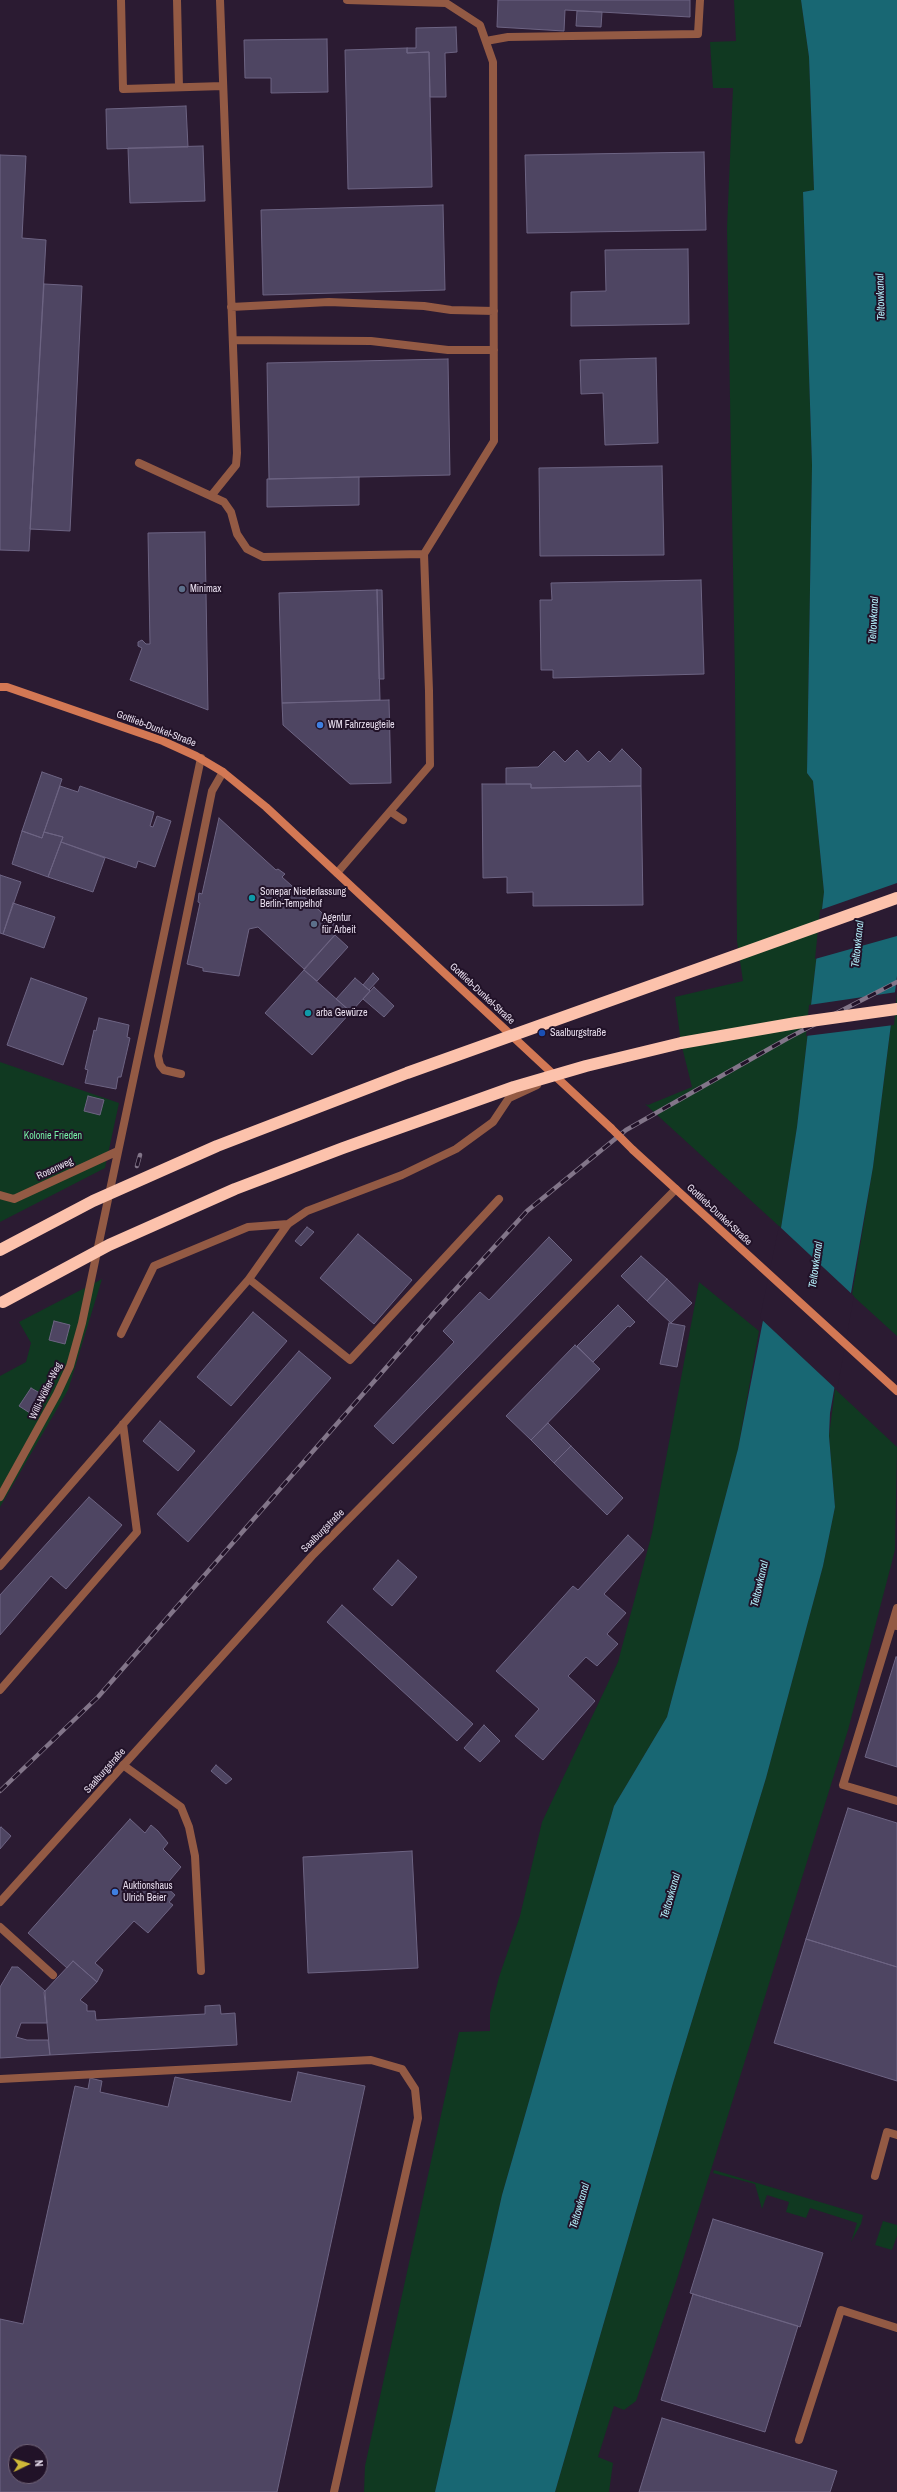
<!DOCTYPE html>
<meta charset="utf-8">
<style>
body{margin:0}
#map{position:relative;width:897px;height:2492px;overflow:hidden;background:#2b1b32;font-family:"Archivo Narrow",sans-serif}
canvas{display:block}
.north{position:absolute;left:8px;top:2444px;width:40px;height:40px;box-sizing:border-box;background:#211228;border:1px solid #706377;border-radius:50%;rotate:86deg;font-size:11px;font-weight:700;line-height:16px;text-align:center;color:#e7dded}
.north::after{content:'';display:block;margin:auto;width:14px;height:18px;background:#ceb838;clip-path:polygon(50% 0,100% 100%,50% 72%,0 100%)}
</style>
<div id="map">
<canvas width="897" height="2492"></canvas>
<div class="north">N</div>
</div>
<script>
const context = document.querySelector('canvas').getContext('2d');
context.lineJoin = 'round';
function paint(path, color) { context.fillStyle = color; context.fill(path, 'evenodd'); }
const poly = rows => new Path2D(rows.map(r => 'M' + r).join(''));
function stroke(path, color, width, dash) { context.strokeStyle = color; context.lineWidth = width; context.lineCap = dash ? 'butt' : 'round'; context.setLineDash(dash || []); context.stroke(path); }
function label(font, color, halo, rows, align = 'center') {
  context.font = font + ' "Archivo Narrow",sans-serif'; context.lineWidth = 4; context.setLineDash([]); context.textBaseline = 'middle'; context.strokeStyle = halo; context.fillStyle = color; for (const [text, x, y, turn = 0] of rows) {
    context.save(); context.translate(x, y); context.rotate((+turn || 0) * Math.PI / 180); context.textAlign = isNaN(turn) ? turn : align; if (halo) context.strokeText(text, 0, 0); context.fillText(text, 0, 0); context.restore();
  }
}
const green = poly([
 [734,0,801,0,809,57,814,190,803,192,812,465,807,773,813,781,824,892,797,1127,781,1228,645,1104,648,1105,692,1087,681,1043,675,997,743,981,737,941,735,681,727,228,733,88,713,88,710,42,736,41],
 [895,993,897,993,897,1336,852,1295,873,1167],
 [0,1062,119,1103,105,1168,0,1222],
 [102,1279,68,1390,0,1507,0,1376,26,1362,31,1343,19,1322],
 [699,1282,759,1331,738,1449,667,1717,614,1806,502,2195,435,2492,364,2492,365,2466,459,2032,490,2031,490,2013,499,1977,520,1916,542,1822,618,1662,652,1533],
 [835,1389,897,1447,895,1550,848,1730,677,2279,636,2401,624,2410,614,2406,598,2457,613,2463,609,2492,555,2492,673,2083,766,1778,823,1566,835,1507,829,1436],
 [714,2170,863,2215,861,2224,851,2242,857,2223,810,2208,806,2218,786,2212,789,2202,767,2195,762,2209,755,2184,713,2173],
 [883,2221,897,2225,897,2236,892,2250,875,2245]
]);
const water = poly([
 [801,0,897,0,897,976,873,1167,830,1413,829,1436,835,1507,823,1566,766,1778,673,2083,555,2492,435,2492,502,2195,614,1806,667,1717,738,1449,781,1228,797,1127,824,892,813,781,807,773,812,465,803,192,814,190,809,57]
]);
const pier = poly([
 [897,883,897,936,815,959,820,910],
 [897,992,894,1025,806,1036,809,1005],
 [779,1226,854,1296,837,1390,760,1318]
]);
const building = poly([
 [498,0,690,0,690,17,565,10,564,31,497,27,498,0],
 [577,11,602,12,601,27,576,26,577,11],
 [456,27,457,52,445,53,446,97,430,97,429,52,407,53,407,48,416,48,416,28,456,27],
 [327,39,328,92,271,93,271,78,245,78,244,40,327,39],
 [407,48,407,53,429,52,432,187,348,189,345,50,407,48],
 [186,106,188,147,107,149,106,109,186,106],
 [203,146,205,201,130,203,128,148,203,146],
 [704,152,706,230,527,233,525,155,704,152],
 [0,155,26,156,22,238,46,240,29,551,0,550,0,155],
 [443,205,445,290,263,295,261,210,443,205],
 [688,249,689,324,571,326,571,292,606,291,605,250,688,249],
 [44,284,82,286,70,531,30,529,44,284],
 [656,358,658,443,605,445,603,393,581,394,580,360,656,358],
 [448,359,450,475,269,479,267,363,448,359],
 [662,466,664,555,540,556,539,468,662,466],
 [359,477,359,505,267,507,267,479,359,477],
 [205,532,208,710,130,680,142,648,138,646,138,642,142,640,146,644,150,644,148,533,205,532],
 [701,580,704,674,553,678,553,670,541,670,540,600,552,600,551,583,701,580],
 [377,590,380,700,282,703,279,593,377,590],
 [377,590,382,590,384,679,379,679,377,590],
 [389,700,391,783,350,784,283,725,282,703,389,700],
 [622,749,641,768,641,786,531,788,531,784,506,784,506,768,538,767,554,751,565,762,577,750,588,762,599,751,610,762,622,749],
 [42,772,62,779,42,838,22,831,42,772],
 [482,784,531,784,531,788,641,786,643,905,533,906,533,892,507,893,507,877,483,878,482,784],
 [60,786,78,792,80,786,154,812,150,826,153,827,157,816,171,821,155,867,138,861,136,868,61,842,63,837,44,832,60,786],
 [219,818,276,870,278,869,285,874,282,877,340,929,304,969,258,927,249,929,239,976,203,971,203,968,187,964,200,903,198,902,199,893,202,894,219,818],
 [22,831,42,838,44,832,63,837,48,877,12,864,22,831],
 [61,842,105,858,93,892,48,877,61,842],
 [0,875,21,882,3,934,0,933,0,875],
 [13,903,55,917,44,948,3,934,13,903],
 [335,935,348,947,317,981,304,970,335,935],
 [304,970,351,1012,312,1055,265,1013,304,970],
 [373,973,379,979,369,990,363,985,373,973],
 [31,978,87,998,63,1065,7,1045,31,978],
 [355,978,370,991,351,1012,336,999,355,978],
 [374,987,394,1006,384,1017,363,999,374,987],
 [99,1018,129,1025,127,1037,130,1038,121,1077,118,1077,116,1089,85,1083,88,1070,85,1069,94,1030,96,1031,99,1018],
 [88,1096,104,1100,100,1115,84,1111,88,1096],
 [307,1227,314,1232,301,1246,295,1241,307,1227],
 [358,1234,412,1280,374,1324,320,1278,358,1234],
 [549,1237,572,1260,393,1444,374,1426,454,1342,443,1331,480,1292,489,1300,549,1237],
 [641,1256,667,1279,647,1301,621,1276,641,1256],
 [667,1279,692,1303,671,1323,647,1301,667,1279],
 [618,1305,635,1322,630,1327,628,1326,593,1362,577,1346,618,1305],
 [253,1312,287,1341,231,1406,197,1377,253,1312],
 [54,1321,70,1325,65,1344,49,1340,54,1321],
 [669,1323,685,1326,677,1367,660,1364,669,1323],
 [575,1345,600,1369,531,1440,506,1416,575,1345],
 [299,1351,331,1378,188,1542,157,1514,299,1351],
 [31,1388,45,1396,33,1415,19,1406,31,1388],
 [160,1421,195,1451,178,1471,143,1441,160,1421],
 [548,1423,571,1446,554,1463,531,1440,548,1423],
 [571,1446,623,1498,607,1515,554,1463,571,1446],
 [89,1497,122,1525,66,1589,51,1576,0,1635,0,1595,89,1497],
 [628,1535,644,1550,604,1594,626,1613,607,1634,618,1644,597,1666,586,1657,568,1676,595,1701,543,1760,515,1736,539,1709,496,1671,573,1586,578,1590,628,1535],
 [398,1560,417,1577,392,1606,373,1589,398,1560],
 [342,1605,473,1724,457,1741,327,1622,342,1605],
 [896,1657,897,1657,897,1767,865,1757,896,1657],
 [484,1725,500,1741,480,1762,464,1748,484,1725],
 [216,1765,232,1779,226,1784,211,1771,216,1765],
 [848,1808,897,1823,897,1967,806,1939,848,1808],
 [130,1819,145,1833,151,1825,158,1831,168,1843,163,1849,181,1867,165,1886,175,1895,169,1902,173,1905,148,1933,134,1921,95,1963,103,1970,97,1982,73,1961,67,1968,28,1933,130,1819],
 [1,1827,11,1836,0,1849,0,1828,1,1827],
 [412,1851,418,1968,308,1973,303,1857,412,1851],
 [806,1939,897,1967,897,2081,774,2043,806,1939],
 [73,1961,97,1982,80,2000,87,2005,87,2011,95,2011,96,2020,205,2014,205,2006,220,2005,221,2014,235,2013,237,2045,50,2055,44,1992,73,1961],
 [12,1967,18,1967,45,1991,47,2023,21,2023,16,2037,27,2040,48,2040,50,2055,0,2058,0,1987,12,1967],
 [298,2072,365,2086,277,2492,0,2492,0,2319,23,2324,75,2086,88,2089,90,2078,102,2081,100,2092,168,2107,175,2077,291,2102,298,2072],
 [16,2452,40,2452,40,2476,16,2476,16,2452],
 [713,2219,823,2253,800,2327,690,2293,713,2219],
 [693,2294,798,2326,765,2432,661,2400,693,2294],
 [662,2418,837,2471,830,2492,639,2492,662,2418]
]);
const lane = poly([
 [121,0,123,89,223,86],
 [177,0,179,87],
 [486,41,508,37,698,34,700,0],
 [231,307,329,302,424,306,451,310,494,311],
 [233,340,371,341,448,350,494,350],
 [139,463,224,502,231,512,237,534,247,549,263,557,424,554],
 [211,496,236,465,237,453,220,0],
 [391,812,403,820],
 [337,873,430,765,429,691,424,554,494,441,493,62,480,25,446,3,347,0],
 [181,1074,164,1070,160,1065,158,1056,212,791,223,772],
 [0,1195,14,1199,118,1151],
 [249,1279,350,1360,499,1199],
 [121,1334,154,1266,248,1227,288,1224],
 [0,1497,57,1394,70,1366,82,1323,201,758],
 [0,1566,249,1279,288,1224,307,1211,402,1175,456,1149,493,1122,509,1098,537,1085],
 [892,1625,897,1608],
 [897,1626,892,1625,843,1785,897,1801],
 [0,1690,137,1532,123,1424],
 [123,1765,181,1807,189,1827,195,1856,201,1971],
 [0,1927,53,1975],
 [0,2079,371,2060,402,2069,415,2089,418,2118,334,2492],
 [875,2176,887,2132,897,2135],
 [799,2440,841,2310,897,2328]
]);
const street = poly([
 [0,1902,312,1556,676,1189]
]);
const secondary = poly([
 [0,687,7,687,163,741,196,756,223,772,266,807,611,1128],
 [633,1150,897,1391]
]);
const rail = poly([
 [137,1166,140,1155],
 [0,1791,98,1697,433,1314,527,1211,626,1130,790,1037,897,982]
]);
const secondaryBridge = poly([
 [611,1128,633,1150]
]);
const highwayBridge = poly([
 [0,1250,93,1201,217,1146,407,1073,897,898],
 [3,1302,109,1245,235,1189,343,1148,514,1087,586,1066,681,1043,796,1023,897,1009]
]);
const markers = [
 [182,589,4,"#5c6f8a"],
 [320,725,4,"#3f7fe0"],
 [252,898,4,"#0f9aa8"],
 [314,924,4,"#5c6f8a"],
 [308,1013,4,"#0f9aa8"],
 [542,1033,4,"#1a4fb4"],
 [115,1892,4,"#3f7fe0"]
];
const poiNames = [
 ["Minimax",190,589],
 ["WM Fahrzeugteile",328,725],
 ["Sonepar Niederlassung",260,892],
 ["Berlin-Tempelhof",260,904],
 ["Agentur",322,918],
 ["für Arbeit",322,930],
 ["arba Gewürze",316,1013],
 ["Saalburgstraße",550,1033],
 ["Auktionshaus",123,1886],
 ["Ulrich Beier",123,1898]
];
const streetNames = [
 ["Gottlieb-Dunkel-Straße",156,729,21],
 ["Gottlieb-Dunkel-Straße",482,994,43],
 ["Rosenweg",55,1169,-25],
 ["Gottlieb-Dunkel-Straße",719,1215,43],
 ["Willi-Wölfer-Weg",46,1391,-64],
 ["Saalburgstraße",323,1531,-45],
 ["Saalburgstraße",105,1771,-48]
];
const parkNames = [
 ["Kolonie Frieden",53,1136]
];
const waterNames = [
 ["Teltowkanal",881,297,-92],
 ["Teltowkanal",874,620,-87],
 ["Teltowkanal",858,944,-84],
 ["Teltowkanal",816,1265,-82],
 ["Teltowkanal",760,1584,-77],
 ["Teltowkanal",671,1896,-74],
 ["Teltowkanal",580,2206,-74]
];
paint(green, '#103921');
paint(water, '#186773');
paint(pier, '#2b1b32');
paint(building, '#4e4562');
stroke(building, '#6d6483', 1);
stroke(lane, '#935a44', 8);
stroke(street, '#935a44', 8);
stroke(secondary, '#d37854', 8);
stroke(rail, '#827589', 4.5);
stroke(rail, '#211228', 3, [9]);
stroke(secondaryBridge, '#d37854', 8);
stroke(highwayBridge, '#fcc2ac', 12);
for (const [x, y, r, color] of markers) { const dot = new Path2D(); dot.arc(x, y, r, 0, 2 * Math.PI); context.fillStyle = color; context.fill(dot); stroke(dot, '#211228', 1.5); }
label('10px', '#e7dded', '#211228', poiNames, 'left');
label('10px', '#e7dded', '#211228', streetNames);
label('10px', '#75f1a6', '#211228', parkNames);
label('italic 11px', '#b1ecf7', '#211228', waterNames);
</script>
